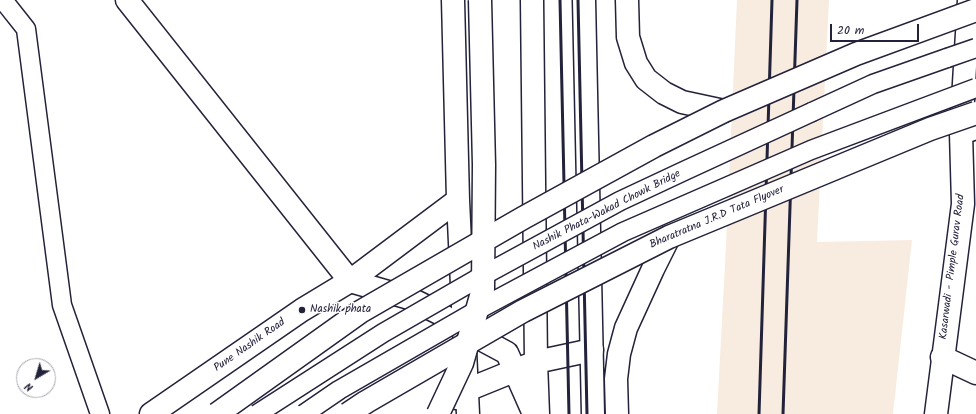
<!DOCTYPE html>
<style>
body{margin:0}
#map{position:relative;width:976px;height:414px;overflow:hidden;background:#fff;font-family:Kalam,sans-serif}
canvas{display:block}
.north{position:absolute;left:16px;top:358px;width:40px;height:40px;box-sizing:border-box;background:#fff;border:1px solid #a7a7b1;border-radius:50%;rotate:218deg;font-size:11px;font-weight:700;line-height:16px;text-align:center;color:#22223b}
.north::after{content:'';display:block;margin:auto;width:14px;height:18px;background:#22223b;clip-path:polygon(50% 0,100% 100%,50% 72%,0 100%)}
.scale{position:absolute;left:830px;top:24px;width:89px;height:18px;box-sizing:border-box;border:2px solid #22223b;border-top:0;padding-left:5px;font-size:12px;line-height:14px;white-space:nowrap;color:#22223b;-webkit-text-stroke:3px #fff;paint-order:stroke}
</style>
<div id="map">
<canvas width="976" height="414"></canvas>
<div class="north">N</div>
<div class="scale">20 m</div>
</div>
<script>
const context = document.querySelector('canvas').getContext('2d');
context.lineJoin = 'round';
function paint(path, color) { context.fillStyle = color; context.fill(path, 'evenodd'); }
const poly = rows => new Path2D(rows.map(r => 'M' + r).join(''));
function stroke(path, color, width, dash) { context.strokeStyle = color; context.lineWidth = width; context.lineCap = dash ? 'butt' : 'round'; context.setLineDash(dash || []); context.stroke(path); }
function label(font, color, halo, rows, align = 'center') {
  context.font = font + ' Kalam,sans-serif'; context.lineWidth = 3; context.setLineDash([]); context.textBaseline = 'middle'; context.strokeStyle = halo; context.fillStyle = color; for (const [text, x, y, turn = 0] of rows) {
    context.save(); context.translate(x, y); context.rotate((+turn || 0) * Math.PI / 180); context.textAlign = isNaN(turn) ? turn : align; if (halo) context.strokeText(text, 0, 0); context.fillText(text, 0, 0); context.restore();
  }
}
const built = poly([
 [737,0,829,0,817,242,912,240,893,414,717,414,726,245]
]);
const service = poly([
 [3,0,26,29,62,305,100,414],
 [812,112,873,84,947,58]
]);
const minor = poly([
 [942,357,976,373]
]);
const tertiary = poly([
 [127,0,350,281],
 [961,133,976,128]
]);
const primary = poly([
 [584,0,593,414],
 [627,0,628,37,636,63,646,79,664,93,682,102,724,111],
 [617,414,616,379,619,354,626,328,653,269,669,237],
 [936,414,963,204,961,133,969,0]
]);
const trunk = poly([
 [453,0,458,200,468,414],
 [532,0,536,362,538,414],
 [350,281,409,298,441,314,464,330,507,353,534,414],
 [456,398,467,390,536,362,592,350],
 [151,414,302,310,350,281,458,200]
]);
const rail = poly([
 [560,0,569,414],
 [578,0,587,414],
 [759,414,772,0],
 [783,414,797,0]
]);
const serviceBridge = poly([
 [947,58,976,48],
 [257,414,383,333,475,280,620,201,684,171,812,112],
 [304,414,339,390,483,307,623,232,811,150,976,88]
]);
const primaryBridge = poly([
 [217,414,360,312,523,218,654,146,724,111,856,54,976,10],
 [348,414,366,402,523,311,669,237,930,129,976,113]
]);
const trunkBridge = poly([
 [438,414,462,363,483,289,484,165,480,0]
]);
const markers = [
 [302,310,4,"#22223b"]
];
const streetNames = [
 ["Nashik Phata-Wakad Chowk Bridge",607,211,-27],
 ["Bharatratna J.R.D Tata Flyover",717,218,-23],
 ["Kasarwadi - Pimple Gurav Road",953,267,-83],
 ["Pune Nashik Road",250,346,-35]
];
const poiNames = [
 ["Nashik phata",310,310]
];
paint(built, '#f8ece0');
stroke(service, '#22223b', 21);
stroke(minor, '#22223b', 25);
stroke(tertiary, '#22223b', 25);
stroke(primary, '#22223b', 25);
stroke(trunk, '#22223b', 25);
stroke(service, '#fff', 18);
stroke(minor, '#fff', 22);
stroke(tertiary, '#fff', 22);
stroke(primary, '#fff', 22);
stroke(trunk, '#fff', 22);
stroke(rail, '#22223b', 3);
stroke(serviceBridge, '#22223b', 21, []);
stroke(primaryBridge, '#22223b', 25, []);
stroke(trunkBridge, '#22223b', 25, []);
stroke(serviceBridge, '#fff', 18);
stroke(primaryBridge, '#fff', 22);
stroke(trunkBridge, '#fff', 22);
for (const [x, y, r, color] of markers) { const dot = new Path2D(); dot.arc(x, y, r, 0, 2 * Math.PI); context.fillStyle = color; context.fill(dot); stroke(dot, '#fff', 1.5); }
label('11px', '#22223b', '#fff', streetNames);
label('11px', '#22223b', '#fff', poiNames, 'left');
</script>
